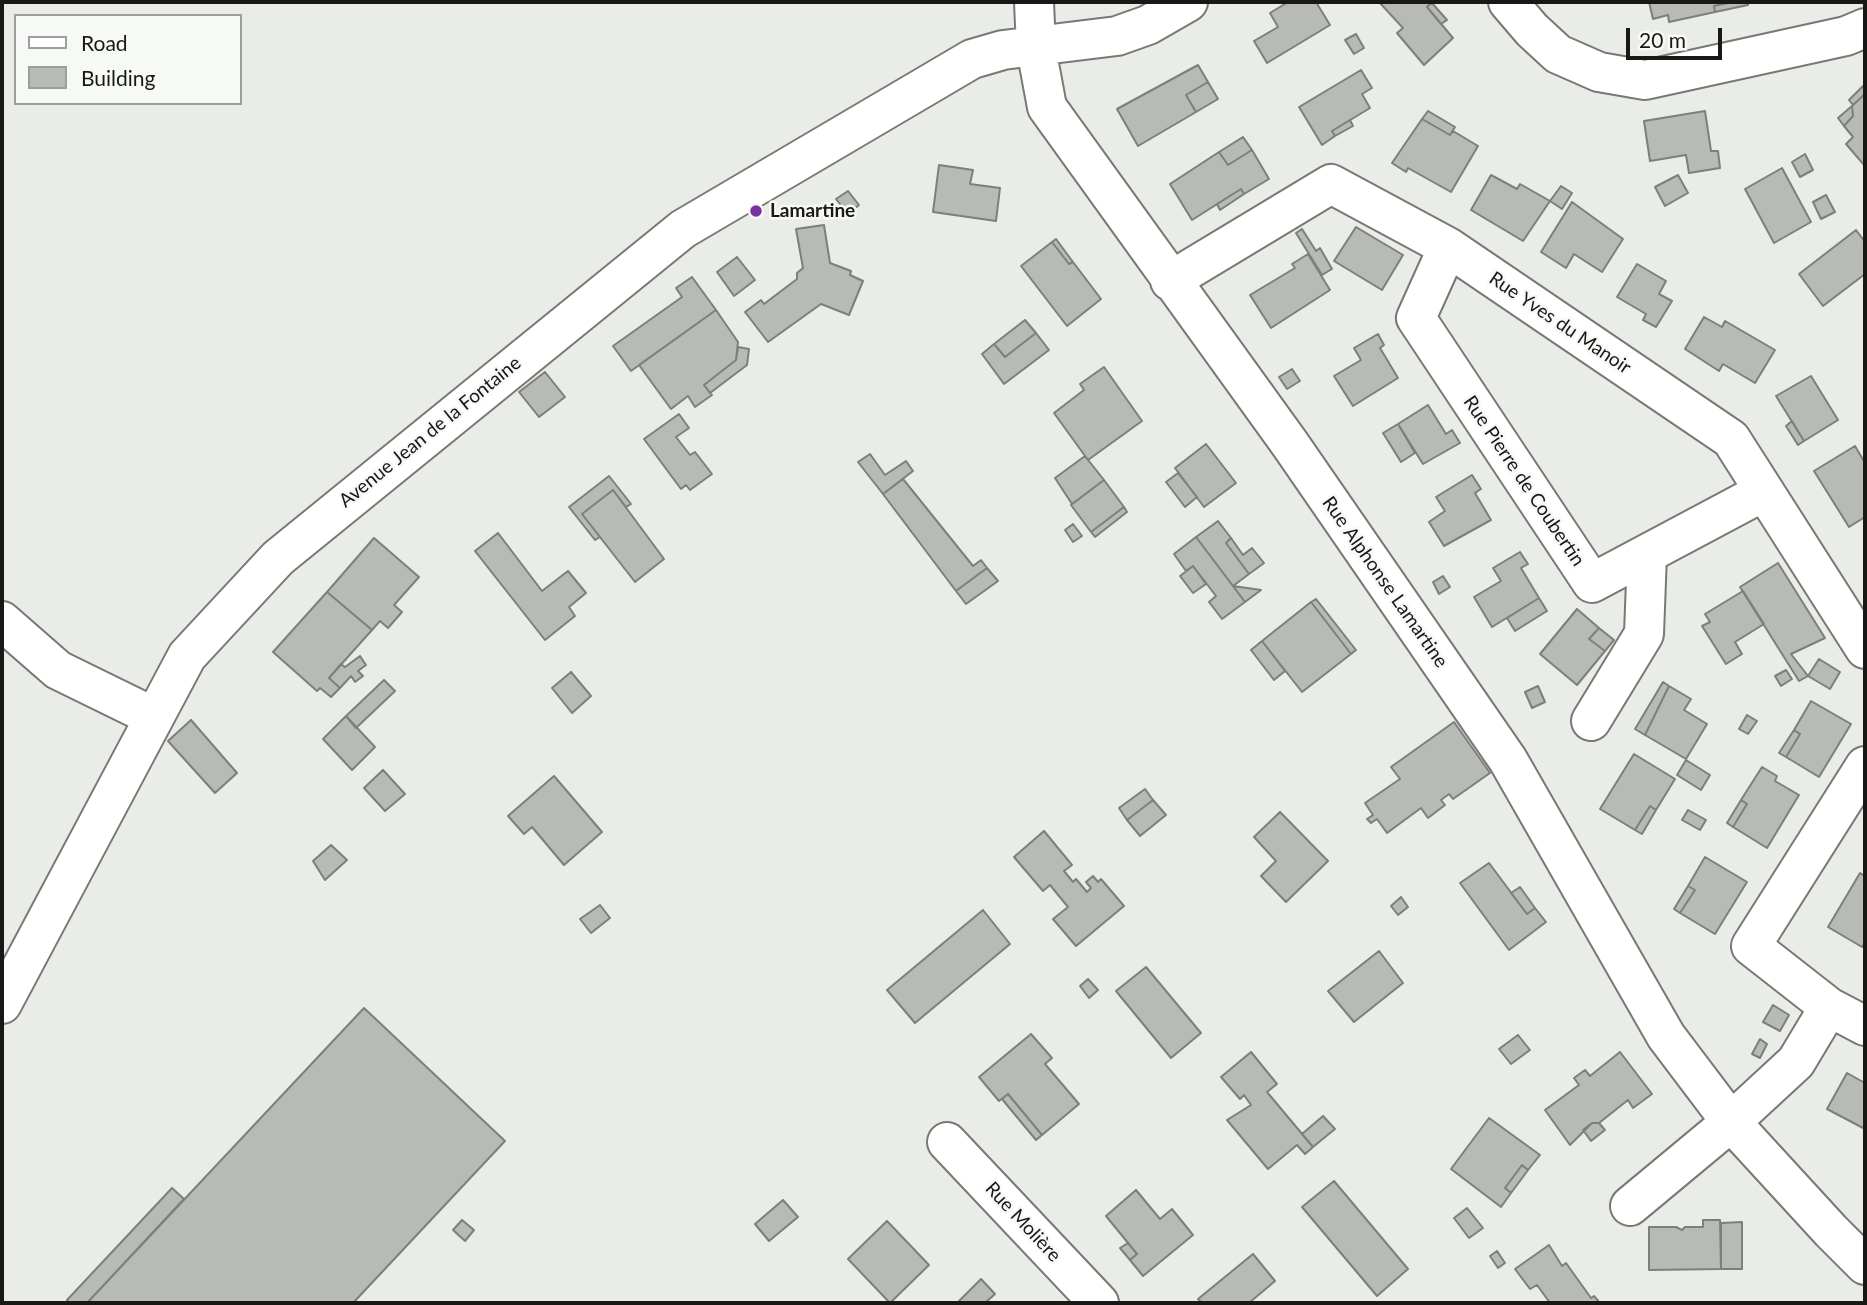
<!DOCTYPE html>
<meta charset="utf-8">
<style>
body{margin:0}
#map{position:relative;width:1867px;height:1305px;overflow:hidden;background:#e9ece7;font-family:Lato,sans-serif}
canvas{display:block}
.frame{position:absolute;inset:0;border:4px solid #181917;pointer-events:none}
.legend{position:absolute;left:14px;top:14px;width:228px;height:91px;box-sizing:border-box;background:#f6f9f5;border:2px solid #9d9f9c;margin:0;padding:9px 12px;list-style:none;font-size:21px;color:#181917}
.legend li{display:flex;align-items:center;gap:14px;height:35px}
.legend b{width:35px;border:2px solid #9d9f9c}
.scale{position:absolute;left:1626px;top:28px;width:96px;height:32px;box-sizing:border-box;border:4px solid #181917;border-top:0;padding-left:9px;font-size:21px;line-height:24px;white-space:nowrap;color:#181917;-webkit-text-stroke:5px #f6f9f5;paint-order:stroke}
</style>
<div id="map">
<canvas width="1867" height="1305"></canvas>
<div class="frame"></div>
<ul class="legend">
<li><b style="height:9px;background:#fff"></b>Road</li>
<li><b style="height:19px;background:#b8bab6"></b>Building</li>
</ul>
<div class="scale">20 m</div>
</div>
<script>
const context = document.querySelector('canvas').getContext('2d');
context.lineJoin = 'round';
function paint(path, color) { context.fillStyle = color; context.fill(path, 'evenodd'); }
const poly = rows => new Path2D(rows.map(r => 'M' + r).join(''));
function stroke(path, color, width, dash) { context.strokeStyle = color; context.lineWidth = width; context.lineCap = dash ? 'butt' : 'round'; context.setLineDash(dash || []); context.stroke(path); }
function label(font, color, halo, rows, align = 'center') {
  context.font = font + ' Lato,sans-serif'; context.lineWidth = 5; context.setLineDash([]); context.textBaseline = 'middle'; context.strokeStyle = halo; context.fillStyle = color; for (const [text, x, y, turn = 0] of rows) {
    context.save(); context.translate(x, y); context.rotate((+turn || 0) * Math.PI / 180); context.textAlign = isNaN(turn) ? turn : align; if (halo) context.strokeText(text, 0, 0); context.fillText(text, 0, 0); context.restore();
  }
}
const building = poly([
 [1288,2,1316,2,1330,25,1267,63,1254,41,1278,27,1270,13,1288,2],
 [1379,2,1432,2,1427,7,1453,38,1424,65,1397,33,1403,28,1379,2],
 [1649,2,1733,2,1714,6,1715,12,1669,22,1668,15,1653,19,1649,2],
 [1733,2,1748,2,1748,5,1715,12,1714,6,1733,2],
 [1432,3,1447,20,1441,24,1427,7,1432,3],
 [1356,34,1364,48,1354,54,1345,40,1356,34],
 [1198,65,1208,82,1186,95,1196,112,1138,146,1117,109,1198,65],
 [1361,70,1372,88,1362,94,1370,108,1332,131,1335,136,1322,145,1299,107,1361,70],
 [1208,82,1218,99,1196,112,1186,95,1208,82],
 [1863,86,1865,94,1853,105,1849,100,1863,86],
 [1865,94,1865,166,1846,144,1853,137,1844,126,1853,116,1852,106,1865,94],
 [1852,106,1853,116,1844,126,1838,118,1852,106],
 [1428,111,1455,127,1450,135,1422,119,1428,111],
 [1705,111,1711,151,1718,151,1720,168,1689,173,1686,155,1650,161,1644,121,1705,111],
 [1422,119,1450,135,1453,131,1478,146,1451,192,1408,168,1406,172,1392,163,1422,119],
 [1350,120,1353,126,1335,136,1332,131,1350,120],
 [1243,137,1252,150,1228,165,1219,152,1243,137],
 [1252,150,1269,179,1244,194,1241,189,1192,220,1170,184,1219,152,1228,165,1252,150],
 [1805,154,1813,170,1800,177,1792,162,1805,154],
 [939,165,973,170,970,184,1000,188,996,221,933,212,939,165],
 [1782,168,1811,222,1774,243,1745,189,1782,168],
 [1491,175,1517,189,1520,184,1550,201,1523,241,1471,210,1491,175],
 [1678,175,1688,193,1665,206,1655,187,1678,175],
 [1561,186,1572,193,1562,209,1550,201,1561,186],
 [1241,189,1244,194,1220,210,1217,204,1241,189],
 [848,191,859,205,848,214,836,199,848,191],
 [1826,195,1835,212,1821,219,1813,202,1826,195],
 [1572,202,1623,239,1602,272,1574,254,1566,268,1541,252,1572,202],
 [824,225,830,263,851,271,850,275,863,281,849,315,821,304,768,342,745,312,761,300,764,304,797,279,797,273,803,268,796,229,824,225],
 [1356,227,1403,255,1382,290,1334,261,1356,227],
 [1302,229,1316,251,1320,248,1332,269,1322,275,1296,233,1302,229],
 [1856,230,1865,242,1865,274,1823,306,1799,274,1856,230],
 [1056,239,1073,262,1069,264,1052,242,1056,239],
 [1052,242,1069,264,1073,262,1101,299,1067,326,1021,266,1052,242],
 [1308,254,1330,290,1271,328,1250,295,1295,268,1292,264,1308,254],
 [737,257,755,280,734,296,717,272,737,257],
 [1637,264,1666,281,1659,294,1672,301,1656,327,1643,320,1646,314,1617,297,1637,264],
 [692,277,716,310,631,371,613,346,682,297,676,288,692,277],
 [716,310,738,342,736,360,704,385,712,395,695,407,688,396,671,409,639,365,716,310],
 [1704,317,1722,327,1725,321,1775,350,1755,383,1723,364,1719,371,1685,349,1704,317],
 [1025,320,1036,333,1005,357,994,344,1025,320],
 [1036,333,1049,350,1004,384,982,354,994,344,1005,357,1036,333],
 [1378,334,1384,345,1380,348,1398,378,1353,406,1334,376,1361,360,1354,348,1378,334],
 [738,347,749,349,747,365,710,393,704,385,736,360,738,347],
 [1104,367,1142,421,1088,460,1054,413,1084,390,1080,384,1104,367],
 [1292,369,1300,381,1287,389,1279,377,1292,369],
 [545,372,565,397,539,417,519,392,545,372],
 [1811,376,1838,420,1804,441,1776,396,1811,376],
 [1428,405,1446,434,1452,430,1460,443,1423,464,1398,424,1428,405],
 [679,414,689,428,676,437,690,455,695,452,712,474,690,490,686,485,681,489,644,439,679,414],
 [1792,421,1804,441,1798,445,1786,426,1792,421],
 [1398,424,1415,453,1401,462,1383,433,1398,424],
 [1206,444,1236,483,1204,507,1175,468,1206,444],
 [1855,446,1865,463,1865,517,1849,527,1814,471,1855,446],
 [870,454,885,475,906,461,913,471,883,494,858,462,870,454],
 [1085,456,1104,480,1072,504,1055,478,1085,456],
 [1178,473,1197,497,1185,507,1166,482,1178,473],
 [1472,475,1481,489,1475,493,1491,520,1444,546,1429,522,1445,511,1436,497,1472,475],
 [609,476,631,504,626,507,613,490,582,514,600,537,595,540,569,507,609,476],
 [903,479,973,566,981,560,987,568,956,591,883,494,903,479],
 [1104,480,1124,507,1091,532,1071,505,1104,480],
 [613,490,664,559,635,582,582,514,613,490],
 [1124,507,1127,512,1095,537,1091,532,1124,507],
 [1218,521,1231,538,1226,543,1249,574,1233,586,1196,537,1218,521],
 [1073,524,1082,536,1073,542,1065,530,1073,524],
 [498,533,542,591,568,571,586,593,569,607,575,616,545,640,475,551,498,533],
 [1196,537,1245,602,1222,619,1209,602,1216,596,1193,566,1186,571,1174,554,1196,537],
 [374,538,419,577,394,605,402,612,388,628,380,621,372,630,327,592,374,538],
 [1231,538,1243,555,1252,548,1264,563,1249,574,1226,543,1231,538],
 [1520,552,1528,564,1521,568,1539,598,1492,627,1474,597,1501,581,1493,568,1520,552],
 [1778,563,1825,638,1791,654,1808,676,1799,681,1740,587,1778,563],
 [1193,566,1206,584,1193,593,1180,576,1193,566],
 [987,568,998,581,966,604,956,591,987,568],
 [1443,576,1450,587,1439,594,1433,582,1443,576],
 [1233,586,1261,590,1245,602,1233,586],
 [1743,591,1764,624,1735,642,1742,654,1726,664,1702,626,1710,622,1705,614,1743,591],
 [327,592,372,630,329,678,340,688,331,697,320,688,317,691,273,652,327,592],
 [1539,598,1547,611,1515,631,1507,618,1539,598],
 [1316,599,1356,650,1351,654,1311,602,1316,599],
 [1311,602,1351,654,1302,692,1262,641,1311,602],
 [1577,609,1599,628,1589,639,1605,651,1577,685,1540,654,1577,609],
 [1599,628,1614,640,1605,651,1589,639,1599,628],
 [1262,641,1285,671,1274,680,1251,650,1262,641],
 [360,656,366,665,358,671,363,676,355,682,351,676,340,688,329,678,341,664,345,667,360,656],
 [1819,659,1840,672,1830,689,1808,676,1819,659],
 [1786,670,1792,679,1781,686,1775,676,1786,670],
 [571,672,591,696,572,713,552,688,571,672],
 [384,680,395,691,356,728,346,716,384,680],
 [1663,682,1669,686,1645,735,1635,729,1663,682],
 [1538,686,1545,702,1532,708,1525,692,1538,686],
 [1669,686,1691,699,1684,710,1707,724,1686,759,1645,735,1669,686],
 [1811,701,1851,724,1819,777,1786,757,1800,734,1794,730,1811,701],
 [1747,715,1757,721,1748,734,1739,729,1747,715],
 [346,716,375,747,352,770,323,739,346,716],
 [191,720,237,773,215,793,168,741,191,720],
 [1454,722,1490,773,1453,799,1449,794,1441,800,1445,805,1428,818,1421,808,1387,833,1377,819,1371,823,1367,819,1373,815,1365,803,1400,779,1391,767,1454,722],
 [1794,730,1800,734,1786,757,1779,753,1794,730],
 [1634,754,1675,779,1656,810,1650,806,1635,830,1600,809,1634,754],
 [1686,760,1710,775,1701,790,1677,775,1686,760],
 [1762,767,1777,776,1775,781,1799,795,1767,848,1733,827,1747,804,1741,800,1762,767],
 [383,770,405,794,385,811,364,788,383,770],
 [554,776,602,832,564,865,532,827,524,834,508,816,554,776],
 [1145,789,1153,800,1127,820,1119,808,1145,789],
 [1153,800,1166,815,1140,836,1127,820,1153,800],
 [1741,800,1747,804,1733,827,1727,823,1741,800],
 [1650,806,1656,810,1642,834,1635,830,1650,806],
 [1688,810,1706,820,1700,830,1682,820,1688,810],
 [1280,812,1328,861,1286,902,1261,876,1276,861,1254,837,1280,812],
 [1044,831,1072,865,1064,871,1073,882,1076,879,1087,892,1091,888,1086,882,1093,876,1098,882,1101,879,1124,906,1076,946,1053,919,1068,907,1050,885,1043,891,1014,857,1044,831],
 [331,845,347,860,325,880,313,861,331,845],
 [1705,857,1747,882,1715,934,1680,913,1695,890,1688,886,1705,857],
 [1489,863,1527,914,1535,908,1546,922,1509,950,1460,883,1489,863],
 [1860,873,1865,876,1865,942,1862,947,1828,927,1860,873],
 [1688,886,1695,890,1680,913,1674,909,1688,886],
 [1520,887,1535,908,1527,914,1511,893,1520,887],
 [1401,897,1408,907,1398,915,1391,906,1401,897],
 [600,905,610,918,591,933,580,919,600,905],
 [983,910,1010,944,915,1023,887,990,983,910],
 [1379,951,1403,983,1354,1022,1328,991,1379,951],
 [1146,967,1201,1033,1171,1058,1116,991,1146,967],
 [1088,979,1098,990,1089,998,1080,986,1088,979],
 [1773,1005,1789,1015,1780,1031,1763,1022,1773,1005],
 [364,1008,505,1141,353,1303,87,1303,364,1008],
 [1031,1034,1052,1058,1045,1064,1079,1104,1042,1135,1008,1094,999,1101,979,1077,1031,1034],
 [1518,1035,1530,1050,1511,1064,1499,1049,1518,1035],
 [1760,1039,1767,1044,1760,1058,1752,1054,1760,1039],
 [1251,1052,1277,1084,1267,1092,1313,1147,1305,1154,1297,1145,1268,1169,1227,1120,1251,1105,1244,1095,1240,1099,1221,1077,1251,1052],
 [1620,1052,1652,1094,1633,1108,1628,1100,1599,1123,1592,1123,1570,1145,1545,1110,1579,1085,1574,1078,1585,1070,1590,1076,1620,1052],
 [1847,1073,1865,1083,1865,1129,1827,1109,1847,1073],
 [1008,1094,1042,1135,1036,1140,1002,1099,1008,1094],
 [1323,1116,1335,1129,1313,1147,1302,1134,1323,1116],
 [1489,1118,1540,1155,1528,1170,1522,1165,1505,1188,1511,1193,1501,1207,1451,1169,1489,1118],
 [1592,1123,1599,1123,1605,1130,1591,1141,1583,1130,1592,1123],
 [1522,1165,1528,1170,1511,1193,1505,1188,1522,1165],
 [1334,1181,1408,1269,1377,1296,1302,1207,1334,1181],
 [172,1188,184,1199,87,1303,70,1303,67,1300,172,1188],
 [1136,1190,1160,1219,1172,1209,1193,1235,1143,1276,1130,1260,1137,1254,1106,1216,1136,1190],
 [783,1200,798,1217,769,1241,755,1224,783,1200],
 [1467,1208,1483,1228,1469,1238,1454,1218,1467,1208],
 [462,1220,474,1230,465,1241,453,1230,462,1220],
 [1703,1220,1720,1220,1721,1269,1649,1270,1649,1227,1676,1227,1682,1230,1685,1227,1703,1227,1703,1220],
 [887,1221,929,1265,890,1303,848,1259,887,1221],
 [1742,1222,1742,1269,1721,1269,1721,1223,1742,1222],
 [1128,1243,1137,1254,1130,1260,1120,1248,1128,1243],
 [1549,1245,1562,1266,1566,1263,1591,1298,1594,1296,1600,1303,1550,1303,1537,1285,1530,1289,1515,1269,1549,1245],
 [1497,1251,1505,1263,1498,1268,1490,1256,1497,1251],
 [1253,1254,1275,1281,1249,1303,1202,1303,1198,1299,1253,1254],
 [981,1279,995,1294,985,1303,957,1303,981,1279]
]);
const street = poly([
 [1034,2,1036,48,1047,107,1290,444,1508,760,1666,1036,1731,1122,1831,1231,1865,1265],
 [1508,2,1532,30,1558,54,1599,72,1645,80,1846,36,1865,28],
 [1448,247,1416,318,1592,583,1763,492],
 [1170,281,1331,184,1448,247,1731,439,1865,649],
 [2,621,58,670,152,716],
 [1591,721,1644,634,1647,554],
 [2,1004,187,656,278,558,683,229,972,59,1003,50,1117,36,1148,25,1188,2],
 [1829,1007,1751,946,1865,766],
 [947,1142,1099,1303],
 [1630,1206,1731,1122,1796,1062,1829,1007,1865,1026]
]);
const markers = [
 [756,211,7,"#7c31a2"]
];
const poiNames = [
 ["Lamartine",770,211]
];
const streetNames = [
 ["Rue Yves du Manoir",1560,323,34],
 ["Avenue Jean de la Fontaine",430,432,-39],
 ["Rue Pierre de Coubertin",1524,481,56],
 ["Rue Alphonse Lamartine",1385,582,55],
 ["Rue Molière",1023,1222,47]
];
paint(building, '#b8bab6');
stroke(building, '#7d7f7b', 2);
stroke(street, '#777975', 42);
stroke(street, '#fff', 38);
for (const [x, y, r, color] of markers) { const dot = new Path2D(); dot.arc(x, y, r, 0, 2 * Math.PI); context.fillStyle = color; context.fill(dot); stroke(dot, '#f6f9f5', 2.5); }
label('bold 19px', '#181917', '#f6f9f5', poiNames, 'left');
label('19px', '#181917', '#f6f9f5', streetNames);
</script>
